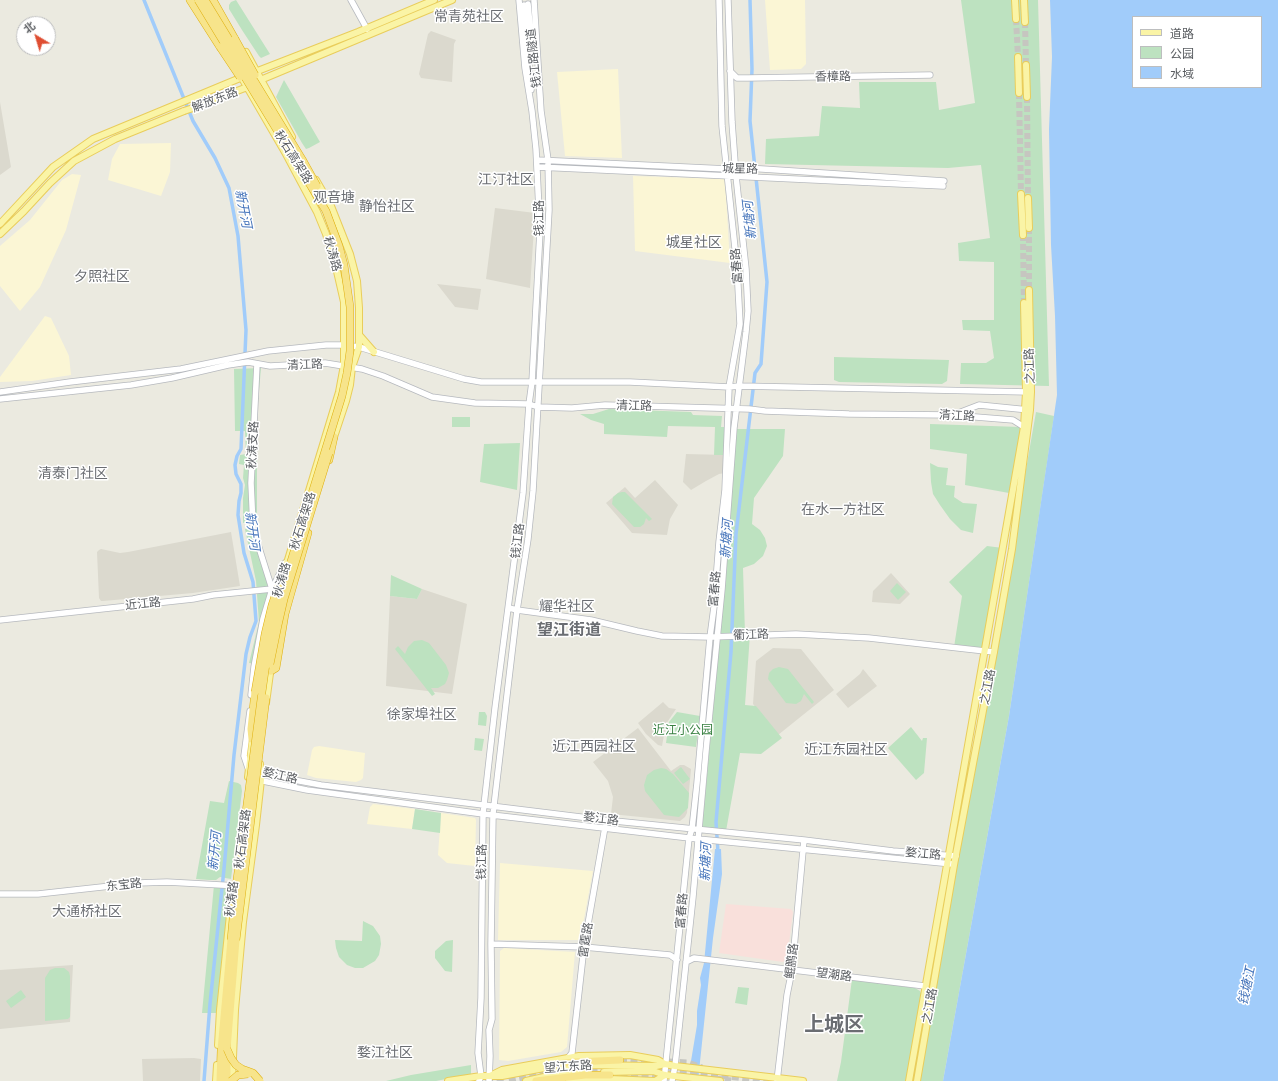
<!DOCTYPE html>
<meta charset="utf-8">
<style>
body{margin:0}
#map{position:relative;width:1278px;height:1081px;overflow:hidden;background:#ebeae0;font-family:Montserrat,"Noto Sans SC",sans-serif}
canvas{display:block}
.legend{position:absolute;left:1132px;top:16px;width:130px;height:72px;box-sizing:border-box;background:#fff;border:1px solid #bdbebf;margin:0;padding:5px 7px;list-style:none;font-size:12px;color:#595c60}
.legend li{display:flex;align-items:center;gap:8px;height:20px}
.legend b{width:20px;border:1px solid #bdbebf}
.north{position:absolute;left:16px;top:16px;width:40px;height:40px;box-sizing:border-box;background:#fff;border:1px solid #bdbebf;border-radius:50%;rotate:322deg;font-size:11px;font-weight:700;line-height:16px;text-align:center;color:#595c60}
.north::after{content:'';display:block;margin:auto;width:14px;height:18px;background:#df4e32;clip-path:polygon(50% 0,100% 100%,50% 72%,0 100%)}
</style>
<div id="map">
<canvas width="1278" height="1081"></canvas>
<ul class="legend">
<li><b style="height:5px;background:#faf4a6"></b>道路</li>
<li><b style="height:11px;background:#bde2c0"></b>公园</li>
<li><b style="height:11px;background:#a1ccfa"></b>水域</li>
</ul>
<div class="north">北</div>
</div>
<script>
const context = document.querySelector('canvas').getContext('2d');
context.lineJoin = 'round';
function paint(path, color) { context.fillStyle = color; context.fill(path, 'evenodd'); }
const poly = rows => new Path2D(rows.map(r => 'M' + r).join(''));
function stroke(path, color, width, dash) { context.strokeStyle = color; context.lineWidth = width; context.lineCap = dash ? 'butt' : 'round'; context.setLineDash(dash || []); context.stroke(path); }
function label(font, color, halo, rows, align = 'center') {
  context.font = font + ' Montserrat,"Noto Sans SC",sans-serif'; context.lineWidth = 3; context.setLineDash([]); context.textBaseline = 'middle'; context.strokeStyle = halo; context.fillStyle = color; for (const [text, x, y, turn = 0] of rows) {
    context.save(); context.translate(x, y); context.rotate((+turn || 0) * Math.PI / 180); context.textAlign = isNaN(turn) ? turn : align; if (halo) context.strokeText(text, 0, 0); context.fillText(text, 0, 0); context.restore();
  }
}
const commercial = poly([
 [765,0,805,0,806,64,801,69,770,70],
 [618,69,622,158,565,156,557,72],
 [171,143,170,172,161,196,108,180,112,159,120,144],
 [72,174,81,175,66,230,40,287,20,311,0,286,0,246,30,220,62,180],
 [633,176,725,179,730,263,635,251],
 [45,316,51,318,69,356,71,375,32,381,0,382,0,377],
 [319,746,365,753,363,778,361,780,356,782,316,778,307,775,312,750,314,747],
 [373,804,415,809,412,829,367,824,370,807],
 [441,813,475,818,476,820,475,866,447,863,438,855],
 [500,863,593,871,580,940,498,940],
 [504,948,575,952,567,1047,561,1052,508,1061,499,1060,500,951]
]);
const education = poly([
 [431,31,456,40,454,44,452,82,421,78,419,74,428,34],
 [0,102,11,167,0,175],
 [495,208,535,213,530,288,486,279],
 [437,284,481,289,478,310,455,307],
 [686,454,726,455,725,473,719,474,706,481,691,490,683,482],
 [655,480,678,505,670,519,667,535,632,533,606,503,625,487,635,498],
 [231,532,240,586,193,593,103,601,101,601,99,598,97,552,99,550,101,549,120,553,128,552],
 [891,573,910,594,900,604,872,602,873,591],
 [422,589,467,604,452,694,386,686,390,596,417,599],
 [773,648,801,649,834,690,778,735,753,704,756,661],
 [863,669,877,686,848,708,836,694,860,674],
 [663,702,669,708,676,709,666,724,662,746,658,745,646,734,638,723],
 [638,728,671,771,680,765,684,765,691,769,687,813,685,817,680,821,611,814,613,797,608,781,593,762],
 [73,965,70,1022,0,1029,0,970],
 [194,1058,201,1059,200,1081,143,1081,142,1059]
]);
const medical = poly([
 [726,904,791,909,793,912,787,959,783,962,719,953]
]);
const green = poly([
 [236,0,270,54,261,58,259,56,242,30,229,9,229,5,231,2],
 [961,0,1038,0,1049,386,960,384,961,363,986,363,994,358,990,331,963,330,962,320,994,320,994,262,959,261,958,243,990,238,981,165,948,168,765,164,766,139,819,136,822,106,860,108,859,82,936,82,939,110,975,103],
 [284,80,320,142,309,148,306,149,302,143,276,97],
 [834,357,949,360,947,381,942,384,839,382,834,380],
 [261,368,257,414,257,521,243,523,243,498,245,485,243,478,244,465,239,464,240,455,246,454,245,431,235,431,234,369],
 [609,409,691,412,693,415,722,416,721,427,728,427,726,455,714,455,715,427,668,426,667,437,604,434,604,424,591,420,580,414,593,414],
 [1036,412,1054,416,1009,716,943,1081,920,1081,956,856,994,652],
 [452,417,470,417,470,427,452,427],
 [930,424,1021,427,1009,493,965,485,967,454,930,449],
 [735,429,785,429,783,456,754,498,752,524,760,530,765,538,767,546,763,556,754,564,743,568,745,634,750,634,745,705,756,706,782,738,761,754,740,753,726,831,702,828,720,635],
 [520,443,517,490,480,482,484,444],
 [930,463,938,467,948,468,946,485,955,486,954,497,963,503,977,504,973,533,961,530,950,519,940,505,933,494,931,482],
 [622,492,625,492,652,519,649,521,646,518,644,524,640,527,634,527,612,504,613,497,618,493],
 [254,528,268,587,272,609,263,665,249,663,259,622,256,581,245,529],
 [987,546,1003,548,984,650,954,647,962,596,949,582],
 [391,575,422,589,417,599,390,596],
 [897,583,906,592,898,600,890,591],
 [422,640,429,643,446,665,449,673,447,680,445,684,438,688,431,688,435,694,432,696,395,649,398,646,405,654,408,647,414,641],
 [779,667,788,669,814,702,812,704,804,694,801,701,796,704,786,703,768,679,769,673,773,669],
 [479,712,485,712,487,716,486,726,478,725,478,724],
 [677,712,700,716,696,747,666,743,669,722],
 [911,727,922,741,923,738,927,738,924,773,916,780,888,748],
 [475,738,484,739,482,751,474,750],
 [681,767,690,779,683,784,674,773],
 [661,768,666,769,673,774,689,793,688,808,679,817,664,815,645,791,644,785,647,775,654,770],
 [229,781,238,783,241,785,242,791,231,879,220,877,216,880,209,880,196,879,210,801,224,803],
 [415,809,441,813,440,833,412,829],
 [214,885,231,886,220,1013,202,1013],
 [363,921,373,926,380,936,381,944,379,955,375,961,363,968,355,968,347,965,339,957,336,948,335,940,362,941],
 [453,940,452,972,445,971,435,958,435,951,446,941],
 [55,968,64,968,69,972,70,976,70,1017,68,1019,45,1021,45,978,50,970],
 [852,979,915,988,920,991,922,996,907,1081,837,1081,841,1062],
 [738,987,749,988,747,1005,735,1003],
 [21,990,26,997,11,1008,6,1001],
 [471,1065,471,1074,436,1081,386,1081,411,1075]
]);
const water = poly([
 [1050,0,1278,0,1278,1081,943,1081,1009,716,1057,395,1055,316,1051,245,1049,129,1052,57],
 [1133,17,1261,17,1261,87,1133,87],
 [715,849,721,849,722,874,713,938,698,1081,690,1081,691,1061,697,1025,697,1011,701,985,700,978,704,963]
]);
const canal = poly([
 [144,0,193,121,215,158,229,188,238,236,246,330,241,449,237,456,235,465,236,474,241,484,241,493,239,501,238,515,244,553,253,582,256,621,250,637,246,654,234,755,224,869,210,1004,204,1081],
 [718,852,716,822,731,652,736,534,755,373,761,364,767,282,750,121,752,69,750,0]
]);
const primaryTunnel = poly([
 [1016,19,1018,57],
 [1025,22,1026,65],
 [1019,93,1021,194],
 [1027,97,1028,198],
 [1029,228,1029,290],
 [1023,235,1024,303]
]);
const highwayTunnel = poly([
 [620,1060,659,1062],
 [669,1062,687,1063,702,1068],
 [659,1068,772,1081],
 [580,1070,612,1069],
 [610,1075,664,1078],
 [714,1079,731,1081],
 [486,1081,506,1077],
 [509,1081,544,1074]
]);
const secondary = poly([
 [351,0,367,29],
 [528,4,533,55],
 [524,5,531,90],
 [730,71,737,78,748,78,930,75],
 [537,160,727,169,747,168,944,181],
 [538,167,943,186],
 [0,392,70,382,181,369,268,351,326,345,345,345,359,347,464,379,481,382,630,382,729,387,739,386,1029,392],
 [0,399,131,385,172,378,228,365,248,362,270,366,325,363,362,369,383,376,432,397,475,403,529,404,538,407,572,408,605,405,749,409,765,411,849,414,951,415,1013,420,1024,427],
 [953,415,979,405,1029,410],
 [253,526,251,483,257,364],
 [256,538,272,589],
 [509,608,517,610,591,620,637,631,662,636,710,637,796,634,869,638,994,652],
 [0,620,193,599,213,595,272,589,276,590],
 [251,695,254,667,263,619,272,589,285,563],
 [249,769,248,768,244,756,250,711],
 [258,771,278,777,321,785,483,805,605,820,804,840,893,851,956,856],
 [258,780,307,790,483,814,698,839,952,864],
 [0,894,38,894,138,883,167,882,239,886],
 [491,944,584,947,670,955,677,960],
 [686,962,694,958,925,986],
 [568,1058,572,1053,584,947,605,827],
 [479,1081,481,1076,478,1053,481,998,483,814,495,708,523,493,529,404,532,382,540,231,536,149,532,111,525,68,519,0],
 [489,1081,490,1056,489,1030,492,1019,491,944,493,814,517,610,528,539,533,491,549,210,548,160,541,111,534,0],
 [664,1081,689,838,692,829,697,783,710,637,714,607,719,542,725,490,729,387,740,324,737,267,722,126,719,0],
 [672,1081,675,1066,693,897,706,751,722,589,734,428,746,332,748,311,746,269,736,176,732,122,728,0],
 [777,1081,787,995,792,970,804,840]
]);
const primary = poly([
 [1015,0,1016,19],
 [1024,0,1025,22],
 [246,52,292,137],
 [1018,57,1019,93],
 [1026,65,1027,97],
 [255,72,358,32,434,0],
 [243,80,286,154,317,212,326,234,336,267,344,302,344,365,339,392,280,586],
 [258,81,452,0],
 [193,108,250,86],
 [316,180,331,206,350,254,357,281,359,308,359,347,352,367,350,385,346,401,333,440],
 [1021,194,1023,235],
 [1028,198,1029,228],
 [0,224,53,167,93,139,245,76],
 [0,234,24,211,50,183,74,161,115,139,184,111],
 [360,336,374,352],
 [266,703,271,666],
 [248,777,253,735],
 [218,1045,220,1010,231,905],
 [604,1072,653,1071,665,1075,720,1081],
 [490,1076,502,1070,579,1056,630,1055,658,1060,665,1064,675,1066,803,1081],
 [216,1081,217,1065],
 [232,1081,235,1010,243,922,256,825,261,780,260,764],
 [448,1081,481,1076,502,1076,549,1067,555,1068,582,1065,656,1066,665,1064],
 [526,1081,553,1075,573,1072,587,1072],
 [569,1081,610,1079,655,1081,665,1075],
 [909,1081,1024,427,1026,392,1024,303],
 [917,1081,954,865,994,652,1012,549,1030,410,1031,392,1029,290]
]);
const highway = poly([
 [190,0,220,47],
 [213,0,235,39],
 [329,460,334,437],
 [271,671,276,668,285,614,308,533],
 [252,739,251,729,255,692],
 [549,1067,557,1064,574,1062,620,1060],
 [220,1081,221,1050,231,940],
 [227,1081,227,1049,236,940],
 [536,1081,585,1075,610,1075]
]);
const primaryBridge = poly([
 [184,111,193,108]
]);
const highwayBridge = poly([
 [198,0,326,211,339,246,344,265,350,307,350,351,347,373,342,396,284,584,270,635,262,692,236,887,231,940],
 [205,0,302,159,317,186],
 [235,39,255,75],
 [220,47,240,77],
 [270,664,278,625,284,599,329,453],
 [255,692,265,634,272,605,278,587],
 [236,940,266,698],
 [227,1049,231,1058,236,1065,242,1069,253,1073,260,1081],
 [231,1081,238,1075,248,1074]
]);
const streetNames = [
 ["钱江路隧道",534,58,-96],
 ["香樟路",833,77,-1],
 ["解放东路",215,100,-21],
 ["秋石高架路",293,157,58],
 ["城星路",740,169,1],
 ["钱江路",539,218,-90],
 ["秋涛路",332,254,74],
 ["富春路",737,266,-95],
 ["清江路",305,365,-2],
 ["之江路",1030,366,-92],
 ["清江路",634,406,1],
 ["清江路",957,416,3],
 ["秋涛支路",253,445,-87],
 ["秋石高架路",303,521,-73],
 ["钱江路",518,541,-83],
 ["秋涛路",282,580,-74],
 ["富春路",715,589,-85],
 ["近江路",143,604,-6],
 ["衢江路",751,635,-2],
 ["之江路",988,687,-79],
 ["婺江路",280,776,13],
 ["婺江路",601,819,7],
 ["秋石高架路",243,839,-83],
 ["婺江路",923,854,5],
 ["钱江路",482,862,-89],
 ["东宝路",124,885,-6],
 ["秋涛路",232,899,-83],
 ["富春路",682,911,-85],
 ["雷霆路",586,940,-81],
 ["鲲鹏路",792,961,-83],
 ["望潮路",834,975,7],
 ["之江路",930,1006,-80],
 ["望江东路",568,1067,-4]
];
const parkNames = [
 ["近江小公园",683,730]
];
const waterNames = [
 ["新开河",243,209,79],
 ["新塘河",750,220,-96],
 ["新开河",252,531,82],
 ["新塘河",727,539,-86],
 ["新开河",215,851,-85],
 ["新塘河",706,862,-88],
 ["钱塘江",1247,986,-78]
];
const quarterNames = [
 ["常青苑社区",469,17],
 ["江汀社区",506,180],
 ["观音塘",334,198],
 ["静怡社区",387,207],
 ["城星社区",694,243],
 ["夕照社区",102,277],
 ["清泰门社区",73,474],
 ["在水一方社区",843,510],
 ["耀华社区",567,607],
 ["徐家埠社区",422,715],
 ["近江西园社区",594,747],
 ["近江东园社区",846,750],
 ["大通桥社区",87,912],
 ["婺江社区",385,1053]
];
const districtNames = [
 ["望江街道",569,630]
];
const townNames = [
 ["上城区",834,1025]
];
paint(commercial, '#fbf6d5');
paint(education, '#dbd9ce');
paint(medical, '#f9e0db');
paint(green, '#bde2c0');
paint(water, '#a1ccfa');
stroke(canal, '#a1ccfa', 3.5);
stroke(primaryTunnel, '#c6c6c0', 6, [6, 3]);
stroke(highwayTunnel, '#c6c6c0', 7, [7, 3.5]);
stroke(secondary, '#b6b9be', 7);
stroke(primary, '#e9cd5b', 8);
stroke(highway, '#dfaf0c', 8);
stroke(secondary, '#fff', 5.5);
stroke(primary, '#faf4a6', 6);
stroke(highway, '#f7e48b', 7);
stroke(primaryBridge, '#e9cd5b', 8, []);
stroke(highwayBridge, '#dfaf0c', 8, []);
stroke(primaryBridge, '#faf4a6', 6);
stroke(highwayBridge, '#f7e48b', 7);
label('12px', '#595c60', '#fff', streetNames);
label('12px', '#388041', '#fff', parkNames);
label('italic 13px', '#4675bb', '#fff', waterNames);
label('14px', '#6a6d72', '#fff', quarterNames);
label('bold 16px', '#6a6d72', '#fff', districtNames);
label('bold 20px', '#6a6d72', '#fff', townNames);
</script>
